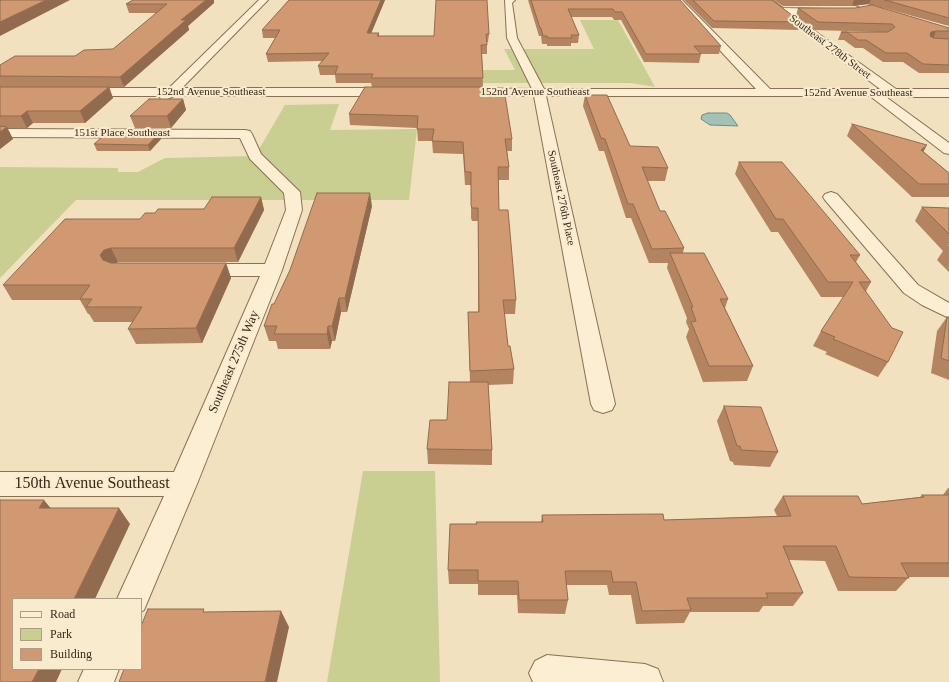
<!DOCTYPE html>
<style>
body{margin:0}
#map{position:relative;width:949px;height:682px;overflow:hidden;background:#f1e1be;font-family:"Times New Roman",serif}
canvas{display:block}
.legend{position:absolute;left:12px;top:598px;width:130px;height:72px;box-sizing:border-box;background:#f8ebce;border:1px solid #ab9d86;margin:0;padding:5px 7px;list-style:none;font-size:12px;color:#38291b}
.legend li{display:flex;align-items:center;gap:8px;height:20px}
.legend b{width:20px;border:1px solid #ab9d86}
</style>
<div id="map">
<canvas width="949" height="682"></canvas>
<ul class="legend">
<li><b style="height:5px;background:#fbeed2"></b>Road</li>
<li><b style="height:11px;background:#c8cf91"></b>Park</li>
<li><b style="height:11px;background:#d19971"></b>Building</li>
</ul>
</div>
<script>
const context = document.querySelector('canvas').getContext('2d');
context.lineJoin = 'round';
function paint(path, color) { context.fillStyle = color; context.fill(path, 'evenodd'); }
const poly = rows => new Path2D(rows.map(r => 'M' + r).join(''));
function stroke(path, color, width, dash) { context.strokeStyle = color; context.lineWidth = width; context.lineCap = dash ? 'butt' : 'round'; context.setLineDash(dash || []); context.stroke(path); }
function label(font, color, halo, rows, align = 'center') {
  context.font = font + ' "Times New Roman",serif'; context.lineWidth = 4; context.setLineDash([]); context.textBaseline = 'middle'; context.strokeStyle = halo; context.fillStyle = color; for (const [text, x, y, turn = 0] of rows) {
    context.save(); context.translate(x, y); context.rotate((+turn || 0) * Math.PI / 180); context.textAlign = isNaN(turn) ? turn : align; if (halo) context.strokeText(text, 0, 0); context.fillText(text, 0, 0); context.restore();
  }
}
const green = poly([
 [580,20,618,20,655,87,631,83,425,83,427,70,515,70,504,49,594,49],
 [339,104,330,130,417,129,409,200,76,200,0,278,0,167,118,168,118,172,138,172,165,158,255,156,285,105],
 [363,471,435,471,440,682,327,682]
]);
const water = poly([
 [708,113,727,113,730,115,738,126,710,125,701,119,702,115,708,113]
]);
const minor = poly([
 [259,0,268,0,182,88,391,88,397,92,391,96,174,96,165,100,161,99,159,96,81,96,75,92,81,88,169,88,259,0],
 [505,0,515,0,512,3,517,38,544,89,756,89,673,0,682,0,770,89,880,89,762,0,772,0,783,8,830,9,831,11,827,14,791,14,896,89,949,89,949,97,886,97,949,143,949,154,944,153,870,96,546,96,615,404,612,410,603,413,594,410,591,404,534,96,455,96,449,92,455,88,532,89,507,38,505,0],
 [845,0,857,0,870,5,876,3,876,0,884,0,884,5,869,11,845,0],
 [0,129,245,130,250,131,252,134,261,154,300,192,302,210,282,270,197,484,144,610,141,612,141,599,117,599,164,496,0,496,0,472,174,472,260,276,199,276,192,274,189,270,192,266,199,264,265,264,286,210,284,193,250,159,240,138,0,137,0,129],
 [831,192,837,194,918,285,949,303,949,318,922,305,904,293,825,200,823,197,825,194,831,192],
 [547,655,645,664,658,669,663,682,533,682,529,673,535,661,547,655],
 [84,669,119,669,114,682,78,682,84,669]
]);
const wall = poly([
 [133,0,214,0,214,3,188,26,189,30,124,87,109,87,113,98,85,123,33,123,27,128,7,128,13,139,0,149,0,65,75,56,113,49,157,13,129,13,126,4],
 [289,0,385,0,371,33,379,33,379,36,434,36,489,34,488,42,487,42,487,54,482,54,483,87,484,95,512,139,512,151,507,151,509,167,509,180,499,180,499,210,516,300,515,314,504,314,508,346,514,369,513,384,488,385,492,450,492,465,428,464,427,449,447,420,470,382,468,312,478,312,478,221,472,221,471,218,471,185,465,185,463,154,433,153,432,141,418,141,417,128,350,125,349,114,372,87,371,83,336,83,335,75,320,75,318,66,322,61,268,62,266,54,275,38,263,38,262,30],
 [528,0,680,0,721,46,719,54,701,54,699,63,644,62,621,20,614,20,612,17,571,17,579,35,578,43,571,43,571,46,547,46,547,44,542,44,541,36,539,36],
 [684,0,772,0,801,22,799,30,712,28],
 [774,0,947,0,949,1,949,26,869,4,852,6,783,6],
 [798,8,949,28,949,73,919,73,903,62,883,62,863,48,855,48,844,40,838,40,841,32,877,32,815,30,796,16],
 [585,95,630,146,668,168,665,181,647,181,660,211,684,248,683,253,728,299,725,308,753,366,747,381,703,382,686,337,689,329,686,322,687,318,667,268,668,263,649,263,631,218,626,218,604,151,599,151,583,106],
 [183,99,186,110,171,128,135,128,130,116],
 [852,124,924,152,949,173,949,197,912,197,847,136],
 [161,139,150,151,97,151,94,144],
 [739,162,860,255,856,262,871,282,866,291,888,362,878,377,825,354,827,352,813,346,821,331,844,297,821,297,778,232,771,232,735,174],
 [261,197,264,210,238,262,118,262,116,263,226,263,231,278,202,343,136,344,128,329,132,322,94,322,89,314,88,314,80,300,12,300,3,285,140,219,155,213,204,209],
 [372,206,347,312,341,312,335,341,332,341,330,349,278,349,276,341,269,341,264,326,274,304],
 [922,207,949,208,949,245,948,246,949,246,949,272,937,260,943,251,915,221],
 [947,317,949,317,949,380,931,373,937,331],
 [724,406,778,452,770,467,734,465,733,462,730,461,717,421],
 [948,488,949,488,949,577,909,577,896,591,838,591,825,561,789,560,803,593,793,606,763,606,759,612,690,612,684,623,636,624,631,595,609,595,607,585,566,585,568,600,565,614,518,613,517,595,478,595,478,584,449,584,448,570,476,524,476,522,541,522,542,515,664,520,777,516,774,510,783,496,862,504,920,497,922,495,943,495]
]);
const shadedWall = poly([
 [46,0,70,0,0,36,0,22],
 [206,0,214,0,214,3,188,26,189,30,124,87,120,77,181,20],
 [381,0,385,0,368,41,367,33],
 [854,0,871,0,869,4,852,6],
 [936,31,933,39,928,40,931,32],
 [109,87,113,98,85,123,80,111],
 [183,99,186,110,171,128,167,116],
 [27,111,33,123,27,128,21,116],
 [7,127,13,139,0,149,0,132],
 [159,133,161,139,150,151,148,145],
 [927,145,920,158,921,150],
 [370,193,372,206,347,312,345,298],
 [261,197,264,210,238,262,234,248],
 [111,248,118,262,111,265,107,269,100,255,104,250],
 [226,263,231,278,202,343,196,328],
 [339,298,341,312,335,341,332,326],
 [328,326,332,341,330,349,327,334],
 [44,500,58,517,39,508],
 [119,508,130,524,95,599,74,599],
 [281,611,289,627,277,682,265,682],
 [39,669,62,669,56,682,32,682]
]);
const building = poly([
 [0,0,46,0,0,22,0,0],
 [133,0,206,0,181,20,186,20,120,77,0,76,0,65,15,56,75,56,84,50,113,49,167,4,126,4,133,0],
 [289,0,381,0,367,33,379,33,377,36,434,36,436,0,487,0,489,34,486,34,487,45,481,45,483,78,371,78,373,74,335,74,338,66,318,66,329,53,266,54,280,30,262,30,289,0],
 [531,0,680,0,721,46,694,46,701,54,646,54,622,12,615,12,613,9,568,9,579,35,571,35,572,38,548,38,547,36,543,36,541,28,540,28,531,0],
 [693,0,772,0,801,22,714,21,693,0],
 [885,0,947,0,949,1,949,18,885,0],
 [872,5,949,28,949,31,936,31,931,32,930,36,933,38,949,39,949,65,923,64,907,53,886,53,866,40,858,40,847,32,841,32,888,32,895,27,892,24,818,22,798,8,855,8,872,5],
 [0,87,109,87,80,111,27,111,21,116,0,116,0,87],
 [365,87,484,87,484,95,505,95,512,139,505,139,509,167,498,167,499,210,508,210,516,300,503,300,508,346,510,346,514,369,470,371,468,312,479,312,478,208,472,208,471,205,471,172,465,172,463,142,432,141,434,129,417,129,418,116,349,114,365,87],
 [585,95,607,95,630,146,658,147,668,168,642,167,660,211,665,211,684,248,652,249,633,204,628,204,605,139,601,138,585,95],
 [149,99,183,99,167,116,130,116,149,99],
 [852,124,927,145,921,150,949,173,949,184,919,184,852,124],
 [0,126,7,127,0,132,0,126],
 [107,133,159,133,148,145,94,144,107,133],
 [739,162,782,162,860,255,850,255,871,282,859,282,892,328,903,332,888,362,833,339,835,337,821,331,853,282,828,282,783,219,776,219,739,162],
 [317,193,370,193,345,298,339,298,332,326,328,326,327,334,274,334,277,326,264,326,272,304,274,304,290,270,317,193],
 [212,197,261,197,234,248,111,248,104,250,100,255,103,260,111,263,226,263,196,328,128,329,142,307,86,307,92,299,80,299,90,285,3,285,65,219,140,219,145,213,155,213,158,209,204,209,212,197],
 [922,207,949,208,949,234,922,207],
 [670,253,704,253,728,299,720,299,753,366,709,366,691,322,696,321,691,307,693,307,670,253],
 [947,317,949,317,949,361,941,358,947,317],
 [449,382,488,382,492,450,427,449,430,420,447,420,449,382],
 [724,406,761,407,778,452,741,450,740,446,737,446,724,406],
 [922,495,949,495,949,563,901,563,909,578,849,577,836,546,783,546,803,593,766,593,768,598,687,598,691,610,642,611,636,582,613,582,611,571,565,571,568,600,519,600,518,581,478,581,478,570,448,570,450,524,477,524,476,522,543,522,542,515,663,514,664,520,791,516,783,496,858,496,862,504,924,497,922,495],
 [0,500,44,500,39,508,119,508,74,599,13,599,13,669,39,669,32,682,0,682,0,500],
 [148,609,204,609,203,612,281,611,265,682,119,682,124,669,141,669,141,626,148,609]
]);
const farStreetnames = [
 ["Southeast 278th Street",830,47,37],
 ["152nd Avenue Southeast",211,92],
 ["152nd Avenue Southeast",535,92],
 ["152nd Avenue Southeast",858,93],
 ["151st Place Southeast",122,133],
 ["Southeast 276th Place",561,198,78]
];
const streetNames = [
 ["Southeast 275th Way",234,362,-67]
];
const nearStreetnames = [
 ["150th Avenue Southeast",92,484]
];
paint(green, '#c8cf91');
paint(water, '#a2c2b8');
stroke(water, '#699086', 1);
stroke(minor, '#8a7156', 2);
paint(minor, '#fbeed2');
paint(wall, '#b48461');
paint(shadedWall, '#926b4f');
paint(building, '#d19971');
stroke(building, '#926b4f', 1);
label('11px', '#38291b', '#f8ebce', farStreetnames);
label('13px', '#38291b', '#f8ebce', streetNames);
label('16px', '#38291b', '#f8ebce', nearStreetnames);
</script>
